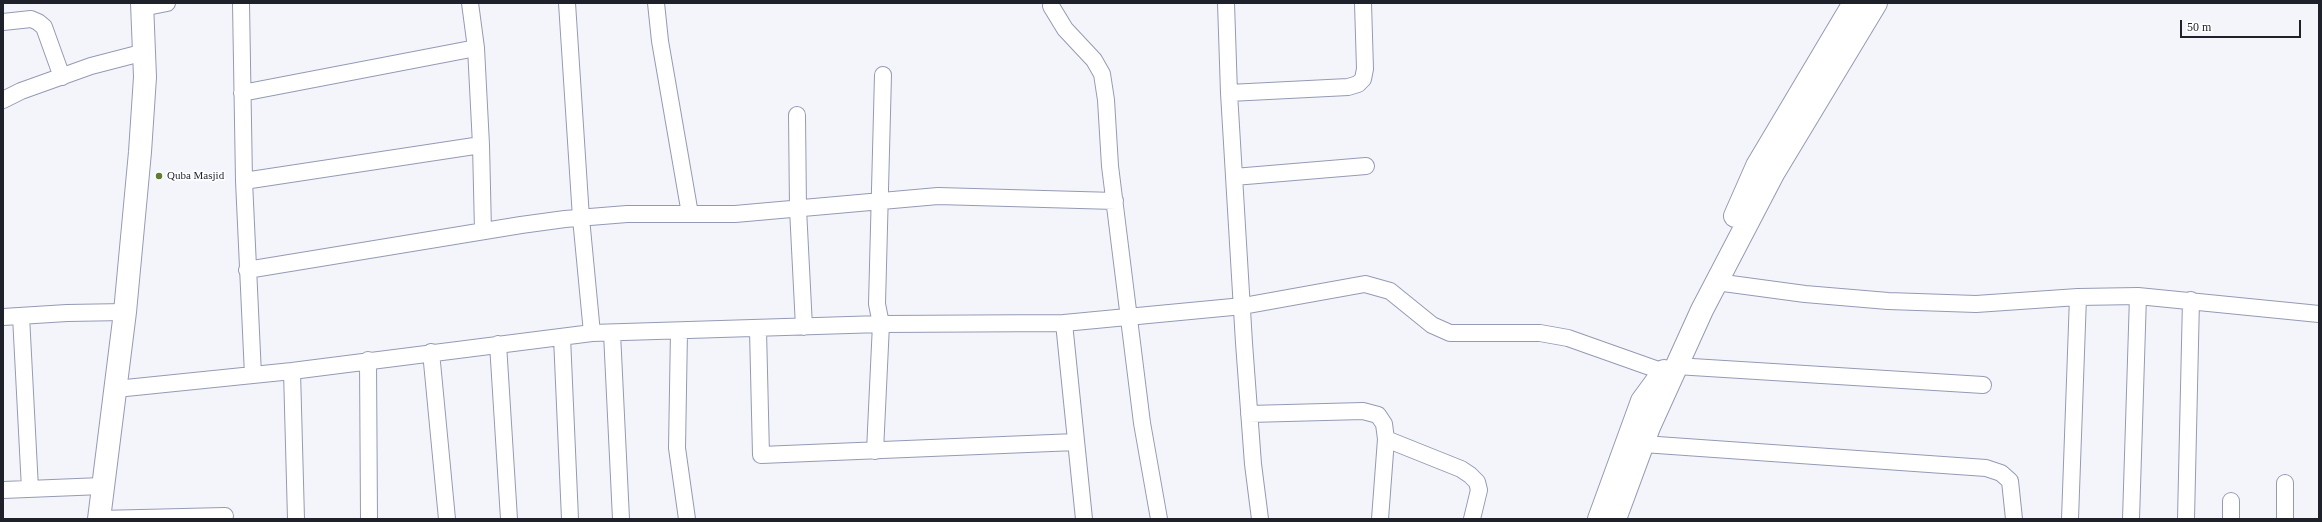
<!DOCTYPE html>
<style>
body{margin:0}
#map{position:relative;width:2322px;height:522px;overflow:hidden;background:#f4f5fb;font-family:"Times New Roman",serif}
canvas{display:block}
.frame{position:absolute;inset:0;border:4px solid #1e202a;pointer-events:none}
.scale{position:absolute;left:2180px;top:20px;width:121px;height:18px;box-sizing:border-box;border:2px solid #1e202a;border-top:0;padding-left:5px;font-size:12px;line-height:14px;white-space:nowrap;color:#1e202a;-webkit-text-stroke:3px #fff;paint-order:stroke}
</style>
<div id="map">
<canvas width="2322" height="522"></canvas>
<div class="frame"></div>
<div class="scale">50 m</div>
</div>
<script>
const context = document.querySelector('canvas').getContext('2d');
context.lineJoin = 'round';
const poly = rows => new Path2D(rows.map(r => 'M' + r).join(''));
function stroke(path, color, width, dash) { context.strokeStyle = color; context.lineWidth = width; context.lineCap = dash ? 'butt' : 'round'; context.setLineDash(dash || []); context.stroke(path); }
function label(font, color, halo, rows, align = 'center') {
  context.font = font + ' "Times New Roman",serif'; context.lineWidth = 3; context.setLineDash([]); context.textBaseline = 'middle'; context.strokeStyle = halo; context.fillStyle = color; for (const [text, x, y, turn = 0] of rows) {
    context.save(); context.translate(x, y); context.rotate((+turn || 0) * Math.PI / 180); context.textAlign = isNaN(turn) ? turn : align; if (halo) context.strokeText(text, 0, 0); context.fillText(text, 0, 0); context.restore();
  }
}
const street = poly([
 [241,3,244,181,253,375],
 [470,3,476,48,481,145,483,231],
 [567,3,581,218,592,333],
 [656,3,660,41,690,214],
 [1226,3,1229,93,1244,343,1253,464,1260,519],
 [1051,6,1065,29,1094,60,1102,74,1106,100,1110,166,1142,423,1159,519],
 [142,8,167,3],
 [3,22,31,19,38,22,44,27,62,77],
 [242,93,476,48],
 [1229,93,1348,87,1358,84,1363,79,1365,69,1363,3],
 [3,100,21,91,91,66,145,52],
 [797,115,798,209,804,327],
 [1234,177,1366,166],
 [244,181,481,145],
 [247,270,521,225,565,219,627,214,735,214,938,196,1115,201],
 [1716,282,1805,294,1888,301,1976,304,2078,297,2138,296,2319,314],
 [21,316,30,489],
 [3,317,67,313,125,312],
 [1064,323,1084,519],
 [758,330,761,455,1076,442],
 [679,331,677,448,687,519],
 [612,333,621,519],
 [562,337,570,519],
 [498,344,509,519],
 [431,352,447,519],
 [368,360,369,519],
 [1676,366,1983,385],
 [292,371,296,519],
 [116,389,292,371,592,333,881,324,1064,323,1243,306,1365,284,1390,291,1432,325,1450,333,1540,333,1568,338,1664,372],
 [1249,414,1363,411,1378,415,1384,424,1386,439,1380,519],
 [1386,439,1461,469,1470,475,1477,482,1479,490,1472,519],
 [1643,444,1986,468,2001,473,2010,481,2014,519],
 [875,451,881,324,877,304,883,75],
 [2285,483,2285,519],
 [3,490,102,486],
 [99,519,225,516],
 [2070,519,2078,297],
 [2131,519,2138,296],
 [2186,519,2191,300],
 [2231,519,2231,501]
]);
const secondary = poly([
 [1735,216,1757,166,1854,3],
 [99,519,125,312,140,152,145,77,142,3],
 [1599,519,1642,401,1664,371],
 [1615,519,1649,427,1702,310,1774,172,1876,3]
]);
const markers = [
 [159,176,4,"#617c30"]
];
const poiNames = [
 ["Quba Masjid",167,176]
];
stroke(street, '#959ab4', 18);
stroke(secondary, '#959ab4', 24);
stroke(street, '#fff', 16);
stroke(secondary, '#fff', 22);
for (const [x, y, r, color] of markers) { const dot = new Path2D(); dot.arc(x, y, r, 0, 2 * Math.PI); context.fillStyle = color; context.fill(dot); stroke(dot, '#fff', 1.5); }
label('11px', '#1e202a', '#fff', poiNames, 'left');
</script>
